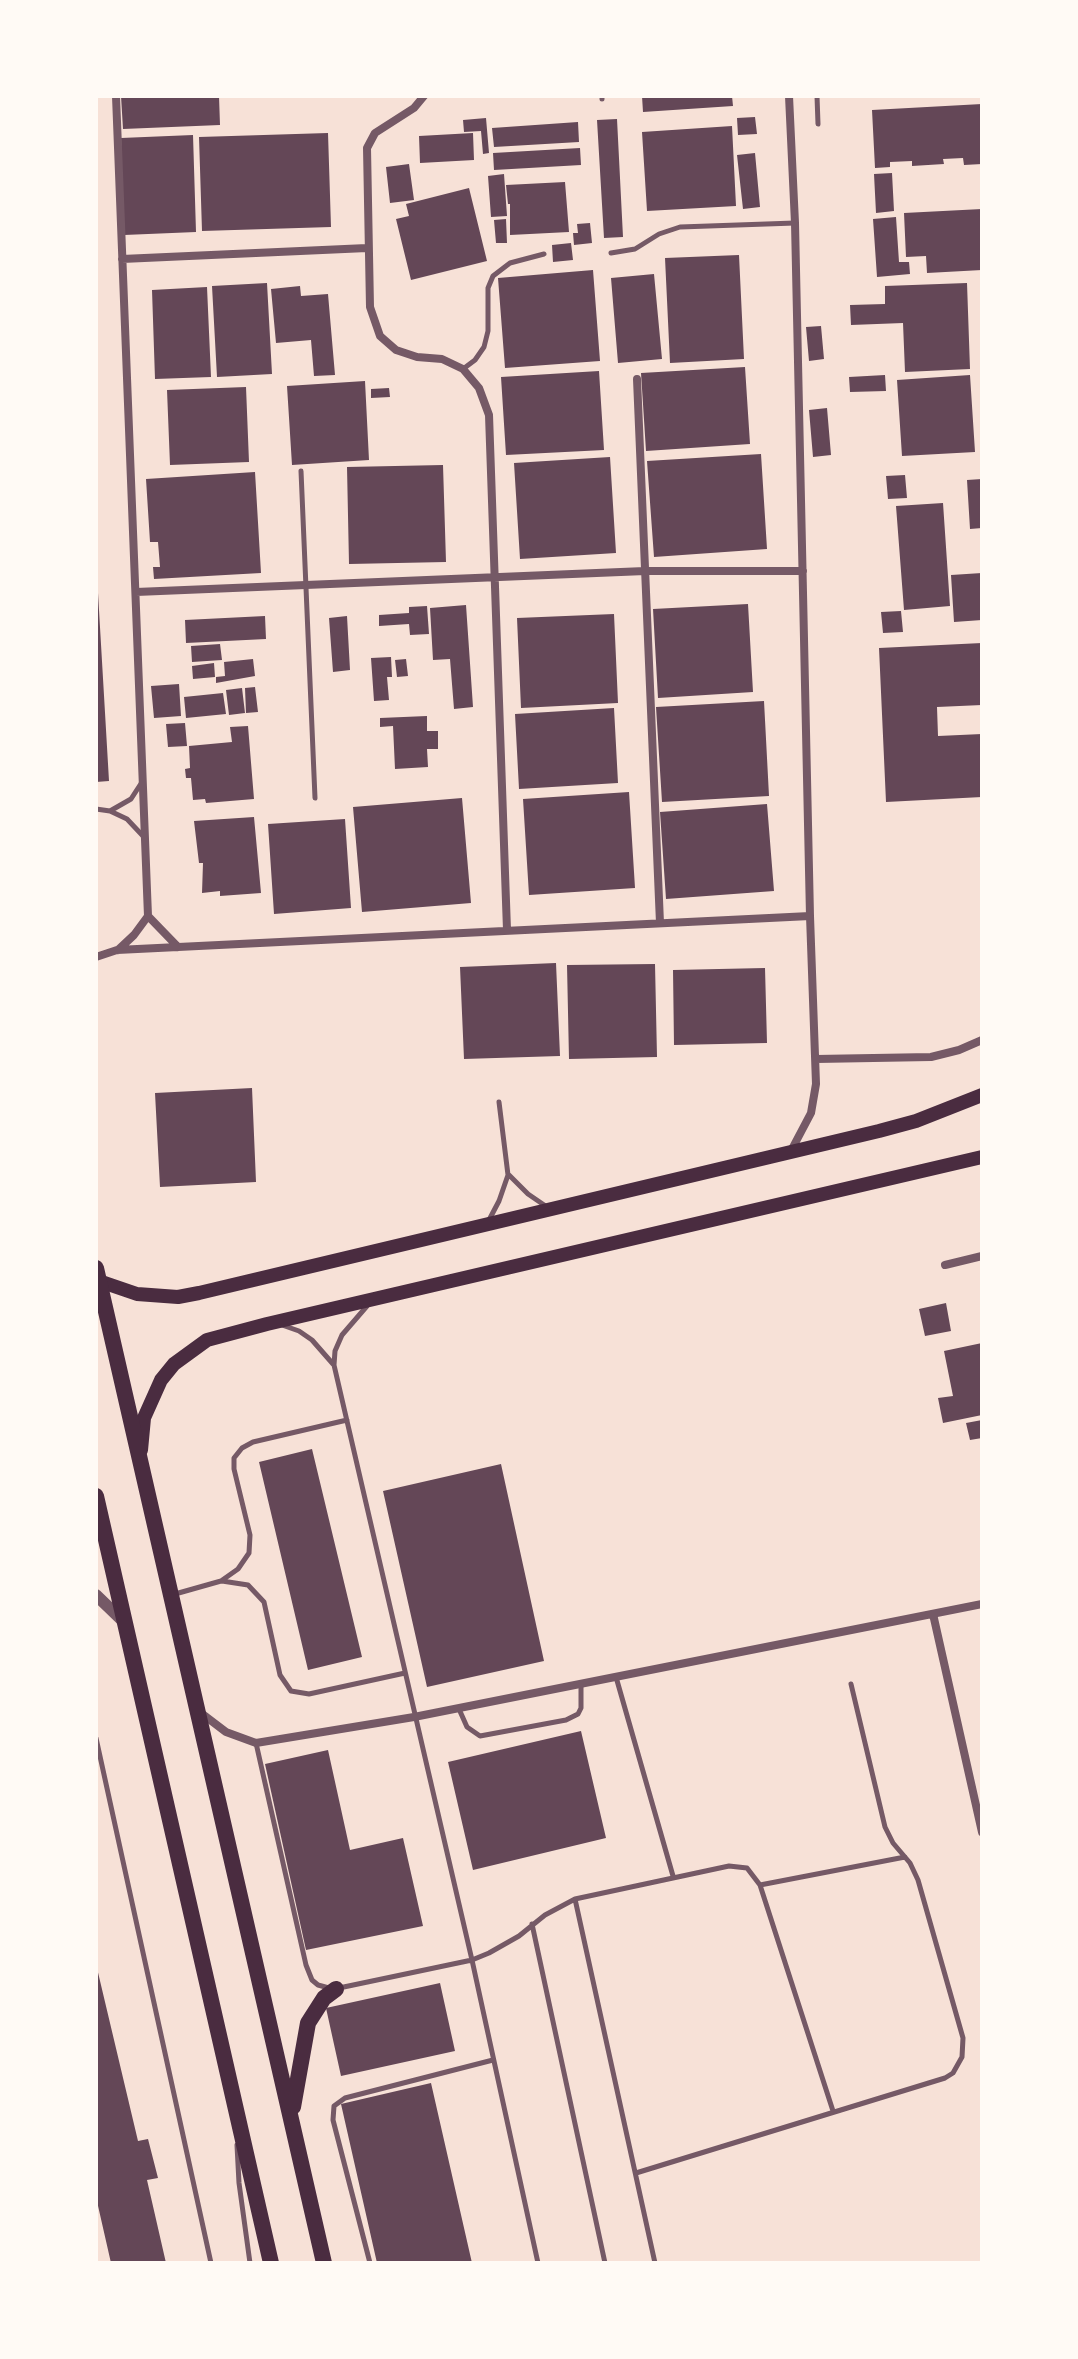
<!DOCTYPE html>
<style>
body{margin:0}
#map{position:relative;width:1078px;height:2359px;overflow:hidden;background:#f7e1d7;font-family:Karla,sans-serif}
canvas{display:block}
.frame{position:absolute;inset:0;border:98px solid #fffaf5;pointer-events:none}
</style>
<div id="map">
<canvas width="1078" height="2359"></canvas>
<div class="frame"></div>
</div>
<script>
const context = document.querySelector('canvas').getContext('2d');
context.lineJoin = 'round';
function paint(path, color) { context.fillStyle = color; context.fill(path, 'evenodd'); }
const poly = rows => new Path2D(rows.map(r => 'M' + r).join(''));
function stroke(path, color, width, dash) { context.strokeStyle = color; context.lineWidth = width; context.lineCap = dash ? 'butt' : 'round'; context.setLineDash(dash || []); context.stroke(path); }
const building = poly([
 [121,96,219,96,220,125,123,129],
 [642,96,732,96,733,106,643,112],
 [982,104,982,164,964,165,963,158,943,159,944,164,912,166,912,161,890,162,890,167,875,168,872,110],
 [755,117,757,134,738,135,737,118],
 [486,118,489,153,483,154,481,131,464,132,463,120],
 [617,119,623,237,604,238,597,120],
 [578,122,579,142,494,147,492,128],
 [732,126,736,206,647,211,642,132],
 [328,133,331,227,202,231,199,137],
 [473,133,474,160,420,163,419,136],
 [193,135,196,232,124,235,121,138],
 [580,148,581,165,494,170,493,153],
 [755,153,760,207,743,209,737,155],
 [409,164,414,200,390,203,386,167],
 [892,173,894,211,876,213,874,174],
 [504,174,507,216,491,217,488,176],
 [565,182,569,232,510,235,510,204,508,204,506,185],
 [469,188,487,261,411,280,396,219,409,216,406,204],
 [982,209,982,270,927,273,926,256,906,257,904,213],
 [896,217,899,262,909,262,910,274,877,277,873,219],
 [506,219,507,243,496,243,494,220],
 [590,223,592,243,574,245,573,233,578,233,577,224],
 [571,243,573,260,553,262,552,245],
 [739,255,744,359,670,363,665,258],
 [593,270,600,361,505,368,498,278],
 [654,274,662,359,618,363,611,278],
 [267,283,272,374,217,377,212,286],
 [967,283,970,369,905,372,903,323,851,325,850,305,885,304,885,286],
 [300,286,301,296,328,294,335,375,314,376,311,340,276,343,271,289],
 [207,287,211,377,155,379,152,290],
 [821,326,824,359,809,361,806,327],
 [745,367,750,444,646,451,641,373],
 [599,371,604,450,506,455,501,377],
 [885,375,886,391,850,392,849,377],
 [970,375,975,452,902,456,897,380],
 [365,381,369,460,292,465,287,386],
 [246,387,249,462,170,465,167,390],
 [389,388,390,397,371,398,371,389],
 [827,408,831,455,813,457,809,410],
 [761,454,767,549,654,557,647,461],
 [610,457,616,553,520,559,514,463],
 [443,465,446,562,349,564,347,467],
 [255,472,261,573,154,579,153,567,160,567,158,542,150,542,146,479],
 [905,475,907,498,888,499,886,476],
 [982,479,982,528,970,529,967,480],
 [943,503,950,606,904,610,896,506],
 [982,573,982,620,954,622,951,575],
 [96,593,98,593,109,781,96,782],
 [748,604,753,692,658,698,653,609],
 [466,605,473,707,454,709,450,659,433,660,430,608],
 [427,606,429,634,410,635,409,624,379,626,379,615,409,613,409,607],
 [901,611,903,632,883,633,881,612],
 [614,614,618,703,521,708,517,618],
 [265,616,266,639,186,643,185,620],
 [347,616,350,670,333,672,329,618],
 [982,643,982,705,937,707,938,736,982,734,982,797,886,802,879,648],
 [220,644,222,660,192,662,191,646],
 [391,657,392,677,387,677,389,700,374,701,371,658],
 [253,659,255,676,216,683,216,677,225,676,224,662],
 [406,659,408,676,397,677,395,660],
 [214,663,215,677,193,679,192,666],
 [179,684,181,716,154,718,151,686],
 [255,687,258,712,246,713,245,688],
 [242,688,245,713,229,715,226,690],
 [223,693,226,714,186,718,184,697],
 [764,701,769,796,662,802,656,707],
 [614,708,618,783,519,789,515,714],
 [427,716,427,731,438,731,438,749,427,749,428,767,395,769,393,726,380,727,380,718],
 [185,723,187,746,168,747,166,724],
 [248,726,254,799,206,803,205,799,193,800,191,778,186,778,185,769,190,768,189,746,232,742,230,727],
 [629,792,635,888,529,895,523,799],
 [462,798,471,903,362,912,353,807],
 [767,804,774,891,666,899,660,812],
 [254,817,261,893,220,896,220,891,202,893,203,863,199,863,194,821],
 [345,819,351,908,274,914,268,824],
 [556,963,560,1056,464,1059,460,967],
 [655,964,657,1057,569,1059,567,965],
 [765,968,767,1043,674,1045,673,970],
 [252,1088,256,1182,160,1187,155,1093],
 [946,1303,951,1331,925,1336,919,1309],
 [982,1343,982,1415,943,1423,938,1398,953,1396,944,1351],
 [982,1420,982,1438,970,1440,966,1423],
 [312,1449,362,1657,308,1670,259,1462],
 [501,1464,544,1661,427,1687,383,1491],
 [581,1731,606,1838,473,1870,448,1762],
 [328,1750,350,1850,403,1838,423,1926,306,1950,265,1764],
 [96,1964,138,2141,148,2139,158,2178,147,2180,166,2263,111,2263,96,2197],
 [440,1983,455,2051,341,2076,326,2008],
 [431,2083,472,2263,377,2263,341,2104]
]);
const service = poly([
 [602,96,602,99],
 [817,96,818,124],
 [611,253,635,249,659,234,680,227,795,223],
 [463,369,475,360,484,347,488,331,488,288,493,276,510,263,544,254],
 [301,471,315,798],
 [96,809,110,811,127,819,143,836],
 [110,811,131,799,142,782],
 [509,1175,528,1194,547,1207],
 [489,1220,499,1201,508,1175,499,1102],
 [367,1306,342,1335,335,1351,334,1365,472,1960,538,2263],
 [282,1325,299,1331,312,1340,333,1364],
 [222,1581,248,1585,264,1602,280,1675,291,1691,309,1694,405,1673],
 [175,1594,221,1581,238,1569,249,1553,250,1535,234,1469,234,1458,242,1448,253,1442,347,1420],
 [616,1677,673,1876],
 [459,1709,467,1727,480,1736,566,1720,578,1714,581,1708,581,1684],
 [96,1738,211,2263],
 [256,1743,306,1965,312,1980,318,1985,329,1988],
 [760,1885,905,1857],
 [575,1899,655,2263],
 [532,1924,605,2263],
 [339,1988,472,1960,489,1953,519,1936,545,1915,575,1899,729,1866,747,1868,760,1885,833,2111],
 [237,2145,239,2183,250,2263],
 [636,2173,945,2078,953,2073,962,2057,963,2038,918,1880,910,1863,893,1843,885,1827,851,1684],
 [370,2263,333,2120,334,2106,345,2098,493,2060]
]);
const minor = poly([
 [116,96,148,916,178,947],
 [424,96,414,108,375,133,367,148,370,307,380,336,396,350,417,357,442,359,463,369,479,388,489,415,507,930],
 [789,96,795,223,810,916,816,1084,811,1113,792,1149],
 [122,259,367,248],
 [637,379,660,923],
 [136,592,645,571,803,571],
 [118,950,134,935,148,916],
 [96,957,117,950,810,916],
 [816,1059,931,1057,959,1050,982,1040],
 [945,1265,982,1256],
 [933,1614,982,1832],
 [201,1713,226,1732,256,1743,414,1717,982,1604]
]);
const tertiary = poly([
 [96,1595,125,1623]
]);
const secondary = poly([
 [99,1281,137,1294,178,1297,199,1293,879,1131,916,1121,982,1095],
 [141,1450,144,1418,161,1380,174,1364,207,1340,267,1324,982,1157]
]);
const trunk = poly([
 [96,1268,324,2263],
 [96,1496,271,2263],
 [293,2107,308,2023,324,1998,336,1989]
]);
paint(building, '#644757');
stroke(service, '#755966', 5);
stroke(minor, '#755966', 8);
stroke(tertiary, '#755966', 12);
stroke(secondary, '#4a2c40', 14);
stroke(trunk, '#4a2c40', 16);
</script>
